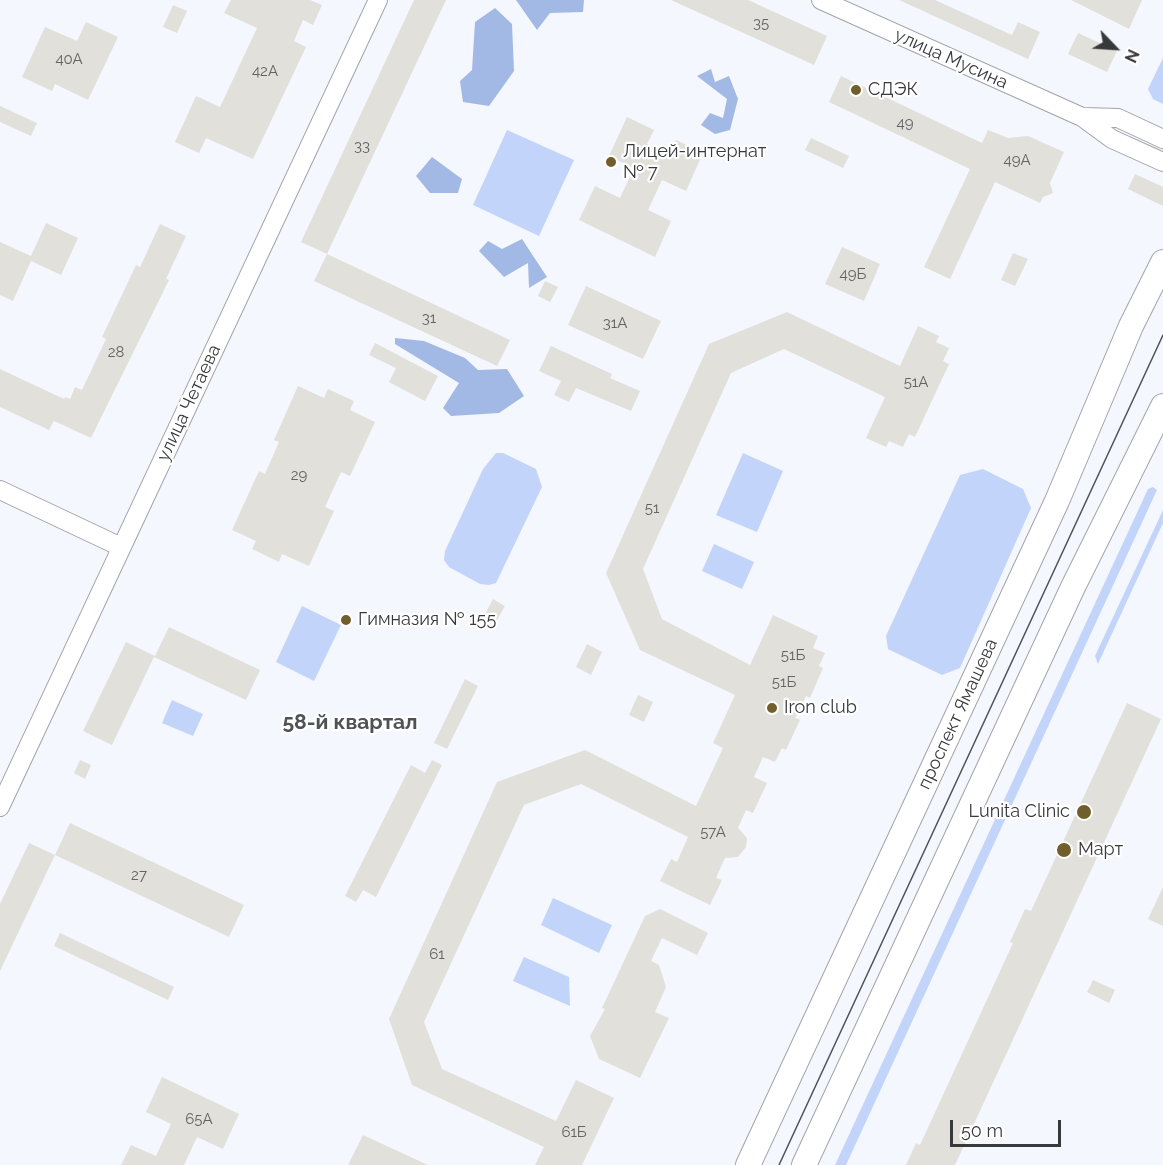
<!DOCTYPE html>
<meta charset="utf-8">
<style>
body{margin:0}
#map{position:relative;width:1163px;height:1165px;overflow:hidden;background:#f4f7fd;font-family:Raleway,sans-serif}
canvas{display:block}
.north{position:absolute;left:1085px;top:18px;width:60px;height:60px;-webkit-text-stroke:4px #fff;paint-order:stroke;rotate:115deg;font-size:16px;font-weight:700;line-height:24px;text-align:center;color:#38393c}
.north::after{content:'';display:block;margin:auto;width:21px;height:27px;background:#38393c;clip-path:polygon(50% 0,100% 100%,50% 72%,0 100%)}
.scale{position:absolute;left:950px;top:1120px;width:111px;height:27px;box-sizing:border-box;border:3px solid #38393c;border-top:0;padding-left:8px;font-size:18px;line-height:21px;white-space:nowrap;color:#38393c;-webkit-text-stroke:4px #fff;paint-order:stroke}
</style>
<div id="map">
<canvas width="1163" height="1165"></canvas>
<div class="north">N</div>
<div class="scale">50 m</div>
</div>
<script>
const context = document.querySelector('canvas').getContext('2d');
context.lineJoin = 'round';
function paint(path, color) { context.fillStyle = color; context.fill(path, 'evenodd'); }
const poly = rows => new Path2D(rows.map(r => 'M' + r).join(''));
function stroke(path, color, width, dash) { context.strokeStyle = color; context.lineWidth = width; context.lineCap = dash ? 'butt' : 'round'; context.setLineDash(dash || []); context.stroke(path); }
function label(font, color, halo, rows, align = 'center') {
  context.font = font + ' Raleway,sans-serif'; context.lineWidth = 4.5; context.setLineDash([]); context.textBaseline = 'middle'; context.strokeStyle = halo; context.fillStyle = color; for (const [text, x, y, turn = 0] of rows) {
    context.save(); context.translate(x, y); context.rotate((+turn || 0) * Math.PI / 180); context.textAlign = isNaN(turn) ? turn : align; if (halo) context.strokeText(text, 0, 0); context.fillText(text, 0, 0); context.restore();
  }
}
const green = poly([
 [1163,58,1163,104,1153,99,1148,89],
 [507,130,574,160,539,236,473,205],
 [496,453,503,453,536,469,542,487,496,583,489,585,480,584,449,567,444,560,445,551,483,469],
 [743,453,783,471,757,532,716,515],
 [983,469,1023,489,1031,508,960,668,942,675,888,649,886,636,960,475],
 [1153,487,1157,490,846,1165,835,1165,1148,489],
 [1163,510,1163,523,1098,664,1095,656],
 [714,544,754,562,742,589,702,571],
 [302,606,341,625,314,681,276,662],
 [172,700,203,714,193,736,162,723],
 [553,898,612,925,599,953,541,925],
 [524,957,569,977,570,1006,513,981]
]);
const forest = poly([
 [516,0,584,0,583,12,550,13,537,30],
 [495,8,512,24,514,71,489,106,463,102,460,81,472,70,475,22],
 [711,69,715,82,729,76,738,99,730,130,715,134,701,125,710,113,723,118,727,99,697,76],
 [432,157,462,179,458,193,430,193,416,176],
 [522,239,547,277,529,288,528,263,504,277,479,251,488,241,502,249],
 [395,338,424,341,465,358,478,370,507,369,524,396,499,413,451,416,443,408,459,383,395,344]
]);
const building = poly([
 [231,0,310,0,322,5,313,25,303,20,294,41,306,47,253,159,206,138,199,153,175,142,196,96,220,107,257,28,224,13],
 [414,0,446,0,327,254,301,242],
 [671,0,748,0,827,36,814,65],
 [899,0,935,0,1012,35,1018,22,1040,32,1028,59],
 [1071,0,1142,0,1129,29],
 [173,5,187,11,177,33,163,27],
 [86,22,118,37,88,100,55,84,52,91,22,77,45,27,77,41],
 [1078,33,1117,51,1107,72,1068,54],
 [841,76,982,143,988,130,1008,138,1028,136,1064,152,1050,183,1053,193,1043,197,1040,203,995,182,950,279,924,267,970,169,829,102],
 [0,106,37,123,31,136,0,122],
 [627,117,654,130,647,144,670,155,676,140,703,153,686,191,662,180,648,210,671,221,655,257,579,220,595,186,620,198,634,168,609,156],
 [811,138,849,156,843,168,805,150],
 [1135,174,1163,187,1163,206,1128,189],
 [46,223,78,238,61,275,31,261,13,301,0,295,0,242,31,256],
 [160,224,186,236,166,279,169,280,91,438,54,421,49,430,0,407,0,369,64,399,65,397,70,399,75,387,82,390,106,339,102,337,136,265,140,267],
 [842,247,880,264,864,301,825,284],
 [1013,253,1028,259,1015,286,1001,280],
 [327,254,510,340,497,366,314,281],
 [545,281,558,287,550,302,538,296],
 [586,286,661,321,643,359,568,325],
 [787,312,900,366,918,326,939,336,936,342,949,348,943,361,949,364,915,437,909,434,903,447,889,441,886,447,866,438,885,397,784,349,731,373,643,569,662,619,750,665,773,615,818,636,813,648,825,653,819,666,823,668,810,698,806,696,801,707,795,718,800,720,786,750,782,748,775,762,763,757,754,777,767,783,753,813,746,810,738,828,747,838,746,847,738,857,725,858,716,878,722,880,710,905,660,881,671,859,677,862,688,837,581,784,524,805,424,1022,442,1069,556,1121,576,1080,614,1098,582,1165,535,1165,544,1147,412,1085,389,1019,497,782,585,750,696,806,723,748,713,743,735,695,640,650,606,573,709,344],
 [375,343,438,376,425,401,389,382,396,368,369,355],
 [551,346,612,374,610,378,640,391,631,411,576,388,569,402,554,395,561,381,539,371],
 [298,386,324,398,328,389,354,401,350,410,375,422,350,476,341,472,325,507,334,511,309,566,282,554,279,562,252,549,256,541,232,530,259,471,265,474,279,442,274,440],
 [493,599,505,606,495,624,483,618],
 [169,627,260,670,246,700,154,657,112,745,83,731,126,642,155,656],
 [587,644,602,652,591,675,576,667],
 [465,679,478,686,447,749,434,743],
 [638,695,653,702,644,722,629,715],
 [1127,703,1161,719,955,1165,906,1165,916,1143,920,1145,1013,943,1010,942,1025,909,1031,911],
 [80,760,91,765,85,779,74,773],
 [432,760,442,765,376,897,363,890,356,902,345,896,411,765,425,773],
 [70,823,244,905,229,937,55,855],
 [29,843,55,855,0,971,0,904],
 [1163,887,1163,926,1148,919],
 [660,909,708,933,697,955,662,938,651,961,659,965,666,987,655,1012,669,1018,640,1078,599,1059,590,1036,605,1009,602,1008,645,916],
 [60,933,174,987,168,1000,54,946],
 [1093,980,1115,990,1109,1003,1087,992],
 [162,1077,239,1114,223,1149,197,1137,184,1165,121,1165,131,1145,156,1156,171,1124,146,1112],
 [363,1135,428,1165,348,1165]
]);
const minor = poly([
 [821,0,1082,117,1112,139,1163,162],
 [1084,117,1118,118,1163,139],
 [0,490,121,547],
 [0,807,378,0]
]);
const major = poly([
 [748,1165,1057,501,1131,326,1163,262],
 [804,1165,1073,587,1163,406]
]);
const tram = poly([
 [779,1165,1163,335]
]);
const markers = [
 [856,90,6,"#715e2c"],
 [611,162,6,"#715e2c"],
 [346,620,6,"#715e2c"],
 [772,708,6,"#715e2c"],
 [1084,812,8,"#715e2c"],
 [1064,850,8,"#715e2c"]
];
const numberNames = [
 ["35",761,23],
 ["40А",69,59],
 ["42А",265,71],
 ["49",905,123],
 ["33",362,146],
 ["49А",1017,160],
 ["49Б",853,274],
 ["31",429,318],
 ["31А",615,323],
 ["28",116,352],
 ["51А",916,382],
 ["29",299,475],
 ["51",652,508],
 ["51Б",793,655],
 ["51Б",784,682],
 ["57А",713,832],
 ["27",139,875],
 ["61",437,954],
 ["65А",199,1119],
 ["61Б",574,1132]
];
const streetNames = [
 ["улица Мусина",951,59,24],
 ["улица Четаева",189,403,-65],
 ["проспект Ямашева",958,714,-65]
];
const poiNames = [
 ["СДЭК",868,90],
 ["Лицей-интернат",623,152],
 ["№ 7",623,173],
 ["Гимназия № 155",358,620],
 ["Iron club",784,708],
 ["Lunita Clinic",1070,812,"right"],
 ["Март",1078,850]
];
const quarterNames = [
 ["58-й квартал",350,723]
];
paint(green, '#c2d4f9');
paint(forest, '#a3b9e5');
paint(building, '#e2e0da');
stroke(minor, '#a1a4a9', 20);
stroke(major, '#a1a4a9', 26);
stroke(minor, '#fff', 18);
stroke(major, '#fff', 24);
stroke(tram, '#505255', 1.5);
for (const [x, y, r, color] of markers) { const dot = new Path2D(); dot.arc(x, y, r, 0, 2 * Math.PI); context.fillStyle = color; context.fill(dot); stroke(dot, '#fff', 2); }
label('15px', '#626364', null, numberNames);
label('18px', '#38393c', '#fff', streetNames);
label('18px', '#38393c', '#fff', poiNames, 'left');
label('bold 21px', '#4f5256', '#fff', quarterNames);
</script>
